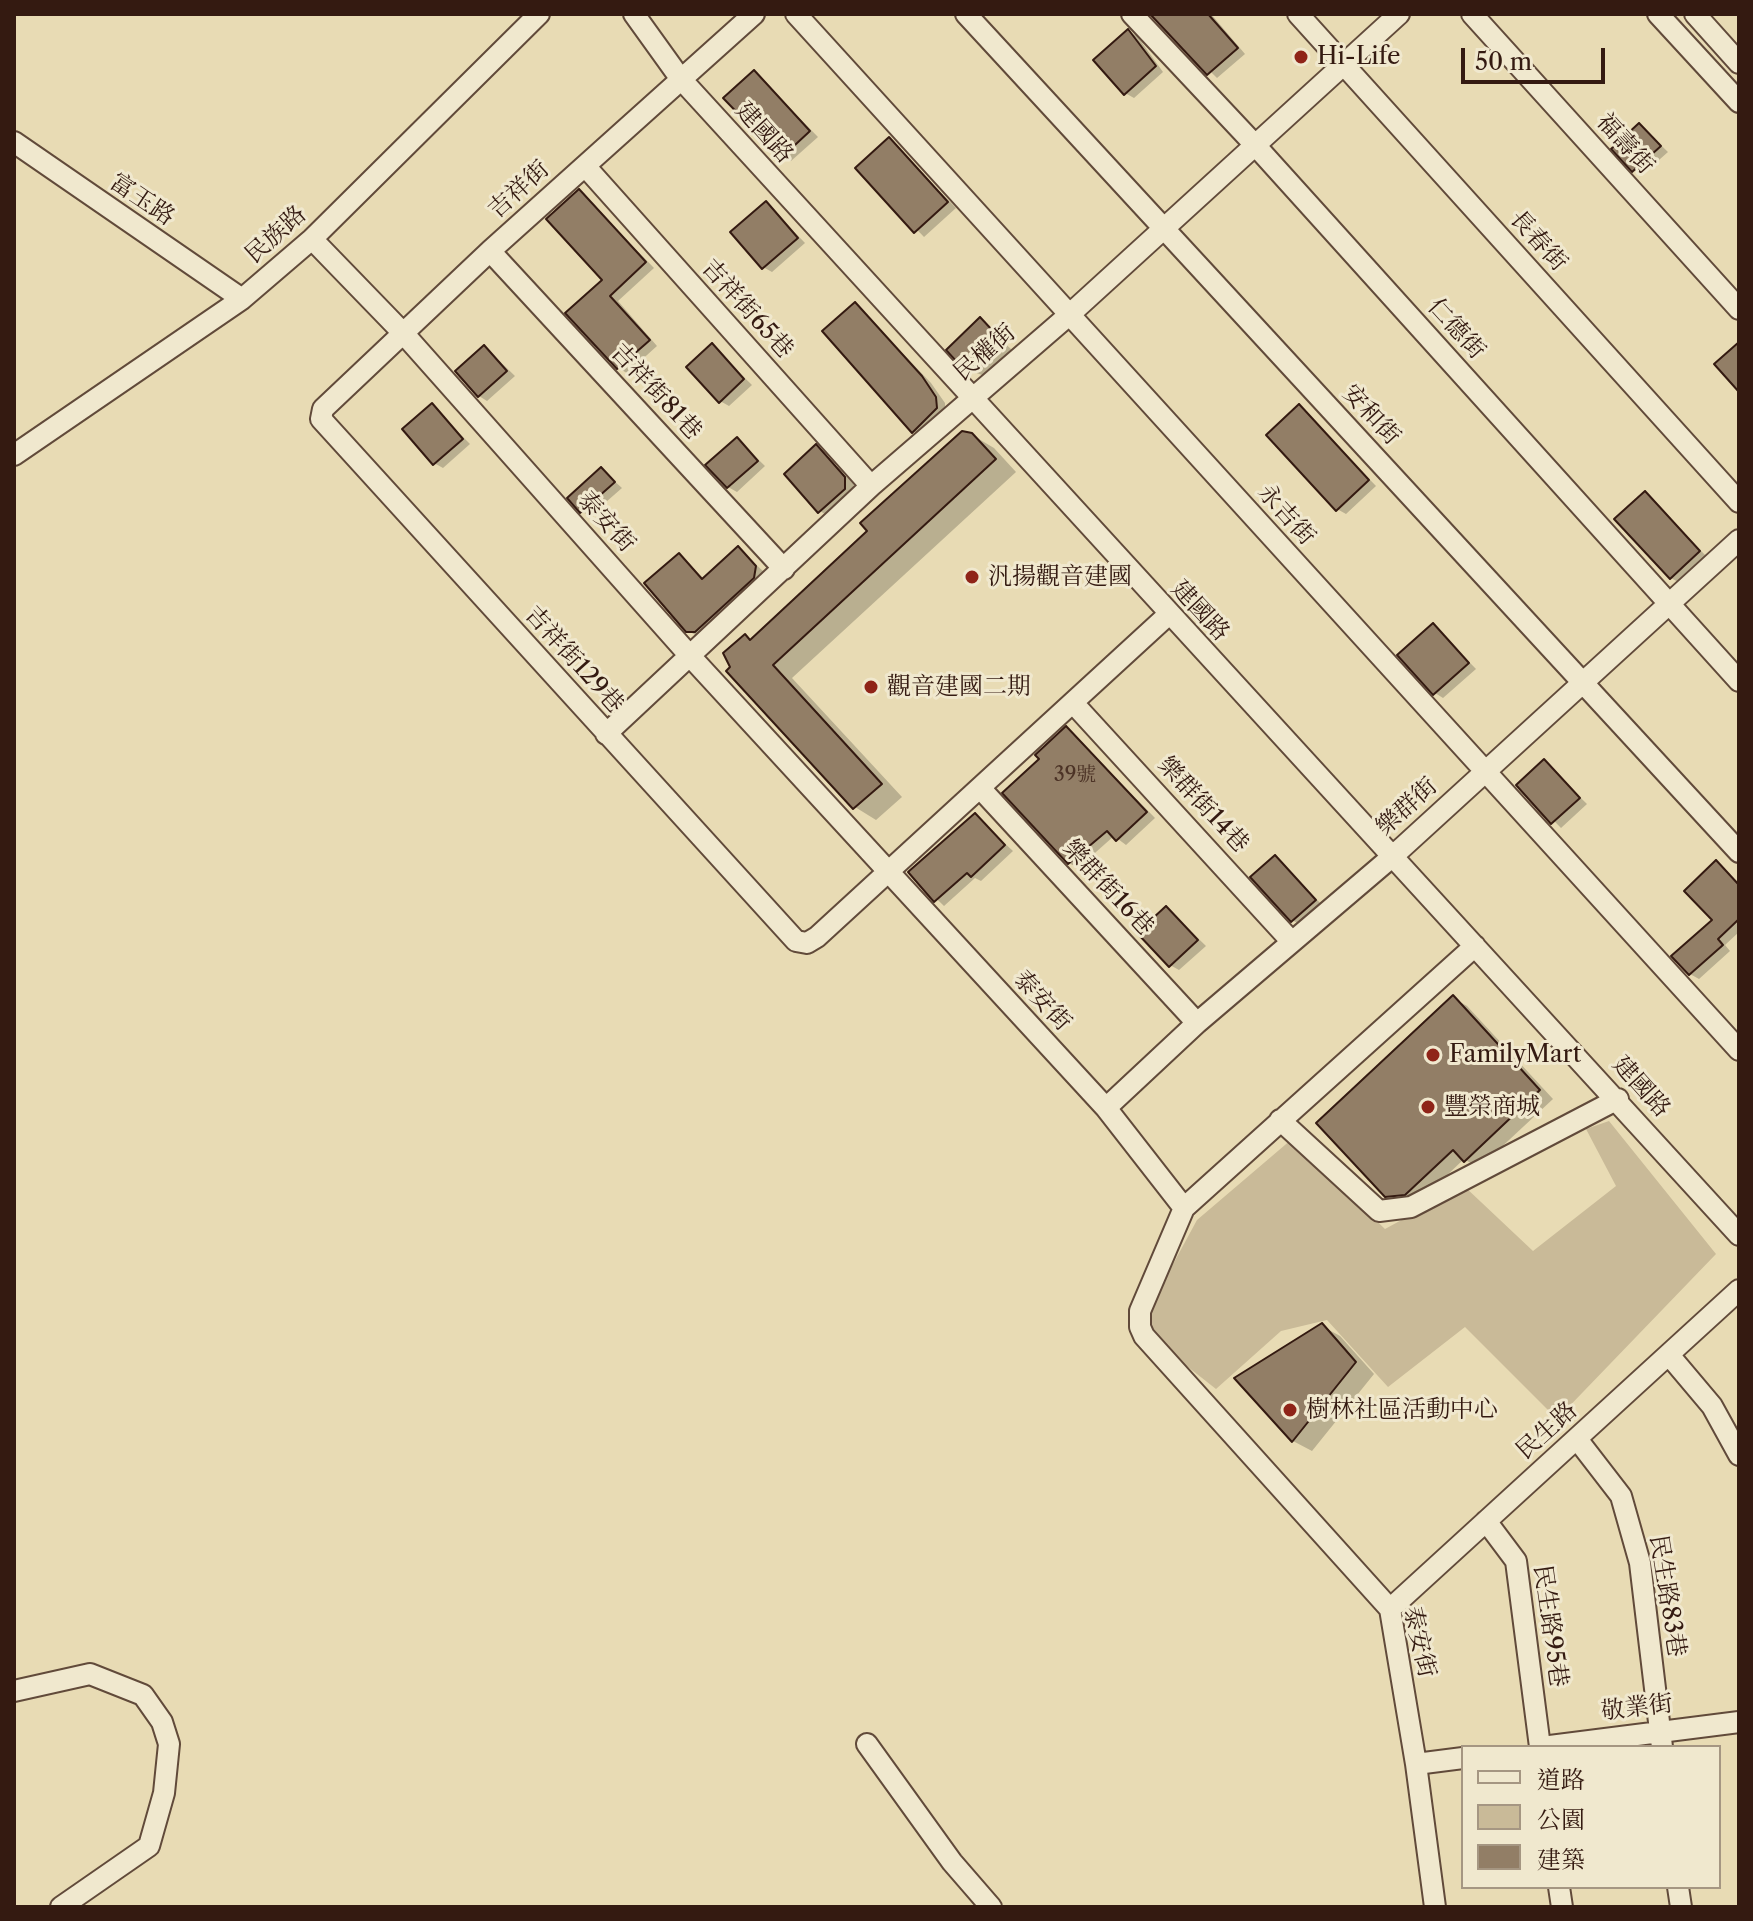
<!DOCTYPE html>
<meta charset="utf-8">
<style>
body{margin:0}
#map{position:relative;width:1753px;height:1921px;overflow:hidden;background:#e8dbb4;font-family:"Libre Caslon Text","Noto Serif TC",serif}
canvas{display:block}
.frame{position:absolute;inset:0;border:16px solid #341a11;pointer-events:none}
.legend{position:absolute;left:1461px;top:1745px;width:260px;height:144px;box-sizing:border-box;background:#f0e8ce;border:2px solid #a59682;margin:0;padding:10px 14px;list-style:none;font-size:24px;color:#341a11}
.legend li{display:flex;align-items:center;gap:16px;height:40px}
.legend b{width:40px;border:2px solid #a59682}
.scale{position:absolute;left:1461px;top:48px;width:144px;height:36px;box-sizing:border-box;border:4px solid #341a11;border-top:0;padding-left:10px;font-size:24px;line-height:28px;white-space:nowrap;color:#341a11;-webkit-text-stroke:6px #f0e8ce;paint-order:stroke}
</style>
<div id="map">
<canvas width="1753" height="1921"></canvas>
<div class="frame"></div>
<ul class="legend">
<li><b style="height:10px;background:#f0e8ce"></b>道路</li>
<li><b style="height:22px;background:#c9ba98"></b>公園</li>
<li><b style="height:22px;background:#927e66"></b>建築</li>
</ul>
<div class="scale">50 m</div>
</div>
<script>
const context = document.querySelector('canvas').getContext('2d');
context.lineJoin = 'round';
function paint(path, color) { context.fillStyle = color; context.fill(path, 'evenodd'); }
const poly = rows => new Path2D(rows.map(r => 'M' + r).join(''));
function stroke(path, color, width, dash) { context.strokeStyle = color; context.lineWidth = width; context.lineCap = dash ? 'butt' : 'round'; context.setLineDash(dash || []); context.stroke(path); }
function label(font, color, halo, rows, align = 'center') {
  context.font = font + ' "Libre Caslon Text","Noto Serif TC",serif'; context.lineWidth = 6; context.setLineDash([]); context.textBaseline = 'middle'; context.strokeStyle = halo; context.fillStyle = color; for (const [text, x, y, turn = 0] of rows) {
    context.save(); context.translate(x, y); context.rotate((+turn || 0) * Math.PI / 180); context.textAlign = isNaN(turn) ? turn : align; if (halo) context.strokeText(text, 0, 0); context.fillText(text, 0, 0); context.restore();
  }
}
const green = poly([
 [1609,1121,1716,1254,1557,1419,1465,1327,1388,1387,1327,1320,1281,1331,1216,1389,1150,1337,1147,1312,1197,1220,1292,1139,1385,1229,1464,1186,1533,1251,1616,1186,1586,1129]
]);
const shadow = poly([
 [1152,14,1211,14,1245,54,1217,78],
 [1128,31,1137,36,1163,72,1134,98,1125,93],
 [754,72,818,137,791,161,783,156],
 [1640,125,1668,152,1642,175,1634,170],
 [889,139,956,208,924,237,858,168],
 [579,191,654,268,618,301,657,346,627,373,618,368,605,280],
 [766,203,805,243,772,272,763,267],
 [855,304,931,383,945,403,945,413,922,436,913,431],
 [980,320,1012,350,985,376,968,370],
 [712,346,752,385,729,406,720,401],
 [485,347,515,376,487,401,479,396],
 [432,406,470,444,443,468,434,463],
 [1299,407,1376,486,1346,514,1337,509],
 [972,435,994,448,1016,472,792,678,902,797,876,820,855,807,733,668,745,636,752,641],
 [737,439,765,466,737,492,728,487],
 [816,447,854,484,853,493,828,516,820,511],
 [602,470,622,488,590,516,581,511],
 [1645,493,1707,557,1680,583,1671,578],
 [738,548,764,572,762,582,697,636,687,630,680,555,704,579],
 [1433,625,1476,669,1443,698,1435,693],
 [1067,728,1155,818,1126,845,1114,836,1078,868,1069,863,1042,759],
 [1544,762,1587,804,1561,828,1519,785],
 [975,816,1013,851,981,881,975,878,944,906,910,873],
 [1276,857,1323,906,1301,925,1292,920],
 [1717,863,1739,883,1739,932,1725,945,1730,951,1699,979,1690,974,1715,920],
 [1167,908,1206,946,1179,970,1170,965],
 [1453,998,1467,1006,1553,1099,1479,1168,1464,1159,1419,1202,1400,1204,1386,1196],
 [1322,1326,1340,1336,1374,1374,1312,1451,1293,1441,1237,1378]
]);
const building = poly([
 [1150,14,1208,14,1238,48,1207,75,1150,14],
 [1128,29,1156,66,1124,95,1093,60,1128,29],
 [754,70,810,131,781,158,723,98,754,70],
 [1639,123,1661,146,1632,172,1611,149,1639,123],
 [889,137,948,202,914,233,855,168,889,137],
 [579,189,646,262,610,296,650,340,617,369,565,313,602,280,546,219,579,189],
 [766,201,798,238,762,269,730,232,766,201],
 [855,302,922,376,936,397,937,408,912,433,822,331,855,302],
 [980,317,1005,344,975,372,966,372,946,350,980,317],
 [1739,342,1739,392,1714,364,1739,342],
 [712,343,744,379,719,403,686,367,712,343],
 [484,345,507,371,478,397,455,371,484,345],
 [432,403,463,439,433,465,402,429,432,403],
 [1299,404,1369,480,1336,511,1266,435,1299,404],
 [962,431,972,433,996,459,773,665,882,784,853,809,726,671,730,667,723,653,745,634,750,640,867,531,860,523,962,431],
 [737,437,758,461,727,488,705,465,737,437],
 [816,444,845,477,845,489,818,513,784,474,816,444],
 [601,467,615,482,580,513,567,498,601,467],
 [1645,491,1700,551,1670,579,1614,519,1645,491],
 [738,546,756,566,754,578,695,632,686,632,644,583,679,553,702,579,738,546],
 [1433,623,1469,663,1433,695,1397,655,1433,623],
 [1066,726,1147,812,1116,841,1107,831,1068,864,1002,793,1039,759,1035,755,1066,726],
 [1544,759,1580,798,1551,824,1516,785,1544,759],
 [975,813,1005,845,971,877,967,873,934,902,908,872,975,813],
 [1275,855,1316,900,1291,922,1250,877,1275,855],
 [1716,860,1739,885,1739,919,1718,939,1723,945,1689,975,1671,956,1712,920,1684,891,1716,860],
 [1166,906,1198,940,1169,967,1137,933,1166,906],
 [1453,995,1540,1090,1464,1162,1453,1150,1405,1195,1385,1197,1316,1123,1453,995],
 [1322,1323,1356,1362,1292,1442,1234,1378,1322,1323]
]);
const minor = poly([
 [634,14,680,78,1739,1235],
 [754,14,490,251,323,409,321,419,796,941,807,943,817,937,1168,615],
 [796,14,1739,1050],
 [966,14,1739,852],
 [1132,14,1255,145,1739,681],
 [1298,14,1739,502],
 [1472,14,1739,309],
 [1658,14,1739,102],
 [1695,14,1739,63],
 [14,142,242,299],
 [585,166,871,486],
 [312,239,404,334,690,656,1106,1108,1184,1208,1140,1311,1140,1327,1144,1336,1390,1609,1416,1764,1435,1907],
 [490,251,784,569],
 [14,455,242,299,312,239,539,14],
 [1074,704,1292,942],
 [606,734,871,486,1069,315,1399,14],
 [980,788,1197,1023],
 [1106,1108,1197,1023,1393,856,1739,540],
 [1280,1120,1379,1211,1411,1207,1618,1099],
 [1184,1208,1475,946],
 [1669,1355,1712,1406,1739,1455],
 [1577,1439,1621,1496,1640,1563,1662,1747],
 [1486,1521,1516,1561,1540,1747],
 [1390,1609,1739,1290],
 [14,1691,90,1674,143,1695,162,1722,169,1744,164,1793,149,1846,61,1907],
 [867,1744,952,1862,991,1907],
 [1542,1747,1739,1722],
 [1416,1764,1463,1758],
 [1559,1887,1562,1907],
 [1678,1887,1681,1907]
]);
const markers = [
 [1301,57,8,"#8f2418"],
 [972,577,8,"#8f2418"],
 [871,687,8,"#8f2418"],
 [1433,1055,8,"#8f2418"],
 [1428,1107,8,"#8f2418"],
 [1290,1410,8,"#8f2418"]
];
const numberNames = [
 ["39號",1075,775]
];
const poiNames = [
 ["Hi-Life",1317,57],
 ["汎揚觀音建國",988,577],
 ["觀音建國二期",887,687],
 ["FamilyMart",1449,1055],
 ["豐榮商城",1444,1107],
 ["樹林社區活動中心",1306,1410]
];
const streetNames = [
 ["建國路",764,133,48],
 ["福壽街",1625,144,48],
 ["吉祥街",519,190,-42],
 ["富玉路",142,200,34],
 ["民族路",276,235,-42],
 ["長春街",1538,241,48],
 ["吉祥街65巷",747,309,48],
 ["仁德街",1456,329,48],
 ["民權街",985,353,-41],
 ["吉祥街81巷",656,392,47],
 ["安和街",1371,415,47],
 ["永吉街",1286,515,48],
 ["泰安街",606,522,48],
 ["建國路",1200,611,47],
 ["吉祥街129巷",574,660,48],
 ["樂群街14巷",1203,805,47],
 ["樂群街",1407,807,-42],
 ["樂群街16巷",1108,888,47],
 ["泰安街",1042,1001,47],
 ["建國路",1641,1087,48],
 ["民生路",1547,1431,-42],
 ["民生路83巷",1667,1596,81],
 ["民生路95巷",1550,1626,82],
 ["泰安街",1419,1642,77],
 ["敬業街",1637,1708,-7]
];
paint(green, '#c9ba98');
paint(shadow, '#0003');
paint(building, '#927e66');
stroke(building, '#341a11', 2);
stroke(minor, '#614a3a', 24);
stroke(minor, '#f0e8ce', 20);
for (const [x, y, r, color] of markers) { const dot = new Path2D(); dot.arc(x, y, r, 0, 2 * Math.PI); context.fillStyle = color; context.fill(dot); stroke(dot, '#f0e8ce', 3); }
label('20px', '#4c3326', null, numberNames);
label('24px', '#341a11', '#f0e8ce', poiNames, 'left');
label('24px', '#341a11', '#f0e8ce', streetNames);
</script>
